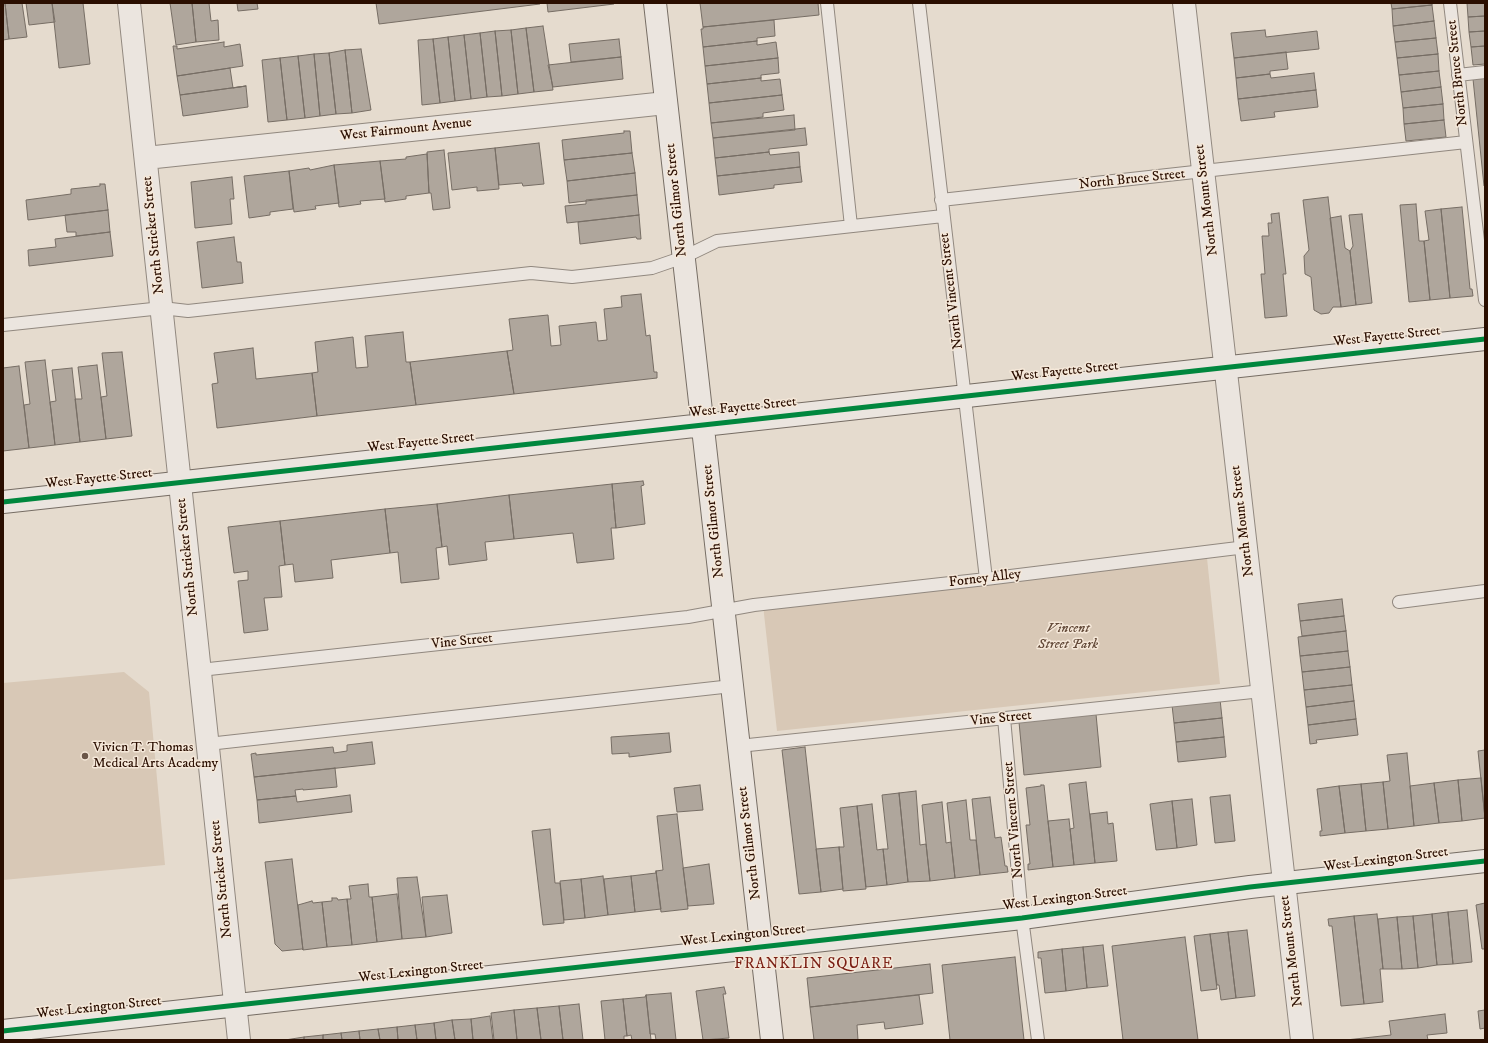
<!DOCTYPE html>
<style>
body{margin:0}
#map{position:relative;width:1488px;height:1043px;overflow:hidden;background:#e5dbce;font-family:"IM FELL DW Pica",serif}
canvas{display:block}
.frame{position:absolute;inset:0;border:4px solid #2a0e00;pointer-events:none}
</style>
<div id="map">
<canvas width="1488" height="1043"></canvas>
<div class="frame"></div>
</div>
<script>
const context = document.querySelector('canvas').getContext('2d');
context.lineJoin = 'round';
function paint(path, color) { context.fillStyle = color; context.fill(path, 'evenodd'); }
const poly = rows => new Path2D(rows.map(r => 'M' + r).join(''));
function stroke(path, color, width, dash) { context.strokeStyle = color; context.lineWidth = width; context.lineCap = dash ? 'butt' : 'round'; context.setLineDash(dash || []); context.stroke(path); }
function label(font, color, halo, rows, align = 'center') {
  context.font = font + ' "IM FELL DW Pica",serif'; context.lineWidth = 3; context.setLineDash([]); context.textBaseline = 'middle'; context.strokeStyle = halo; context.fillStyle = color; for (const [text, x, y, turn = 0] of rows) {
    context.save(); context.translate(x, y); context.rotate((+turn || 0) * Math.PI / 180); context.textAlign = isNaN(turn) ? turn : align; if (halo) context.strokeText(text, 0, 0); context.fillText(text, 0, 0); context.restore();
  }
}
const green = poly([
 [1207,558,1220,684,777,731,763,605],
 [124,672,149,692,165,865,3,880,3,683]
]);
const building = poly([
 [3,3,5,3,9,39,3,40,3,3],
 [5,3,22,3,27,37,9,39,5,3],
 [26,3,52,3,55,22,29,25,26,3],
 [52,3,83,3,90,64,59,68,52,3],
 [170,3,192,3,196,42,176,45,170,3],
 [192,3,209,3,211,21,218,20,219,40,196,42,192,3],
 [237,3,257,3,258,9,238,11,237,3],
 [376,3,540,3,540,4,379,24,376,3],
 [547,3,614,3,614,4,548,12,547,3],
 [700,3,818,3,819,15,703,27,700,3],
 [1391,3,1432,3,1432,5,1392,9,1391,3],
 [1467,3,1485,3,1485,16,1468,17,1467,3],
 [1432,5,1434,21,1393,26,1392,9,1432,5],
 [1485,16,1485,31,1469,32,1468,17,1485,16],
 [774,20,775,36,757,38,757,41,703,47,701,29,703,29,703,27,774,20],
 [1434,21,1436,38,1395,42,1393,26,1434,21],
 [543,26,553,90,534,92,526,28,543,26],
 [526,28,534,92,518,94,511,30,526,28],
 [511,30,518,94,502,96,495,31,511,30],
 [1265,30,1266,37,1317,31,1319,49,1234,58,1231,33,1265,30],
 [495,31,502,96,487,97,480,33,495,31],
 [1485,31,1485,46,1471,47,1469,32,1485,31],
 [480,33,487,97,471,99,464,35,480,33],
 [464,35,471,99,455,101,448,37,464,35],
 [448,37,455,101,440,103,433,39,448,37],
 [1436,38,1438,54,1397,58,1395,42,1436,38],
 [433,39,440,103,422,105,418,40,433,39],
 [619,39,621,57,571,62,569,44,619,39],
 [757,41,757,45,776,42,778,58,705,66,703,47,757,41],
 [224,42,224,47,240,44,243,66,177,76,173,46,177,46,177,49,224,42],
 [1485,46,1485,64,1473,65,1471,47,1485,46],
 [361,49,371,110,352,113,345,50,361,49],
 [345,50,352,113,336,114,329,53,345,50],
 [1286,52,1288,69,1270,71,1270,74,1236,78,1234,58,1286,52],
 [329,53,336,114,320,116,314,54,329,53],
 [314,54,320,116,305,118,298,56,314,54],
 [1438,54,1439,71,1399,75,1397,58,1438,54],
 [298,56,305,118,287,120,280,58,298,56],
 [621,57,623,79,553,87,548,65,621,57],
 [280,58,287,120,268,122,262,60,280,58],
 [778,58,779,73,761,75,761,78,707,84,705,66,778,58],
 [230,68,233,88,246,86,180,95,177,76,230,68],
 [1439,71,1441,87,1401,92,1399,75,1439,71],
 [1314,73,1316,90,1238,99,1236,78,1270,74,1271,78,1314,73],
 [1485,77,1485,186,1484,186,1473,79,1485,77],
 [761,78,761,81,780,79,782,95,709,103,707,84,761,78],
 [246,86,248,107,183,116,180,95,246,86],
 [1441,87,1443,104,1403,108,1401,92,1441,87],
 [1316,90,1318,107,1274,112,1275,117,1241,121,1238,99,1316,90],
 [782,95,784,110,763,113,763,117,711,123,709,103,782,95],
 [1443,104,1444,120,1404,124,1403,108,1443,104],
 [794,115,795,130,713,138,711,123,794,115],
 [1444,120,1446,137,1406,141,1404,124,1444,120],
 [805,128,807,145,769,149,769,152,715,158,713,138,805,128],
 [624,131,630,131,632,153,564,160,562,140,624,133,624,131],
 [539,143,544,184,523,186,522,183,499,185,495,148,539,143],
 [495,148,499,189,477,191,477,187,452,190,448,153,495,148],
 [444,150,450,208,433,210,431,193,429,193,427,152,444,150],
 [769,152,770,155,799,152,800,167,717,176,715,158,769,152],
 [632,153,635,173,567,181,564,160,632,153],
 [427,154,429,193,406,196,406,199,385,202,380,161,406,159,406,157,427,154],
 [380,161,385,199,360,201,361,204,339,207,334,165,380,161],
 [334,165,339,203,315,206,316,209,294,212,289,171,309,168,310,170,334,165],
 [800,167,802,182,774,185,774,188,719,195,717,176,800,167],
 [289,171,293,209,270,212,270,215,249,218,244,176,289,171],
 [635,173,637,195,569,203,567,181,635,173],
 [232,177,234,199,230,199,232,224,195,228,191,182,232,177],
 [100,184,105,184,108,210,28,220,26,200,71,194,71,189,100,186,100,184],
 [637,195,639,215,567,223,565,206,586,204,586,200,637,195],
 [1328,197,1341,307,1333,307,1329,313,1321,314,1314,310,1311,277,1305,274,1304,256,1309,250,1303,200,1328,197],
 [1416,204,1419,241,1424,241,1430,300,1409,302,1400,205,1416,204],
 [1462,207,1470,289,1472,289,1473,296,1450,298,1441,209,1462,207],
 [1441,209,1450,298,1430,300,1424,241,1429,240,1425,211,1441,209],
 [108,210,110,232,76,236,76,232,67,232,65,215,108,210],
 [1279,213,1286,274,1283,274,1287,316,1265,318,1261,274,1265,274,1262,236,1269,236,1268,223,1272,223,1271,214,1279,213],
 [1362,214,1372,303,1356,305,1350,251,1353,246,1349,215,1362,214],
 [639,215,641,239,637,239,636,237,580,244,578,222,639,215],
 [1341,216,1345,248,1350,251,1356,305,1341,307,1330,218,1341,216],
 [110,232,113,256,29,266,28,250,56,247,55,239,110,232],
 [234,237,237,262,241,262,243,283,202,288,197,242,234,237],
 [641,294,646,336,650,335,654,372,657,372,657,378,514,394,507,351,513,350,509,319,548,315,551,346,561,345,559,326,596,322,598,341,607,340,604,309,622,307,621,296,641,294],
 [403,332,406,362,410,362,416,405,317,416,312,373,318,372,315,342,353,337,356,368,368,367,365,336,403,332],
 [253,348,256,379,312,373,317,416,217,428,212,384,218,383,214,353,253,348],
 [507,351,514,394,416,405,410,362,507,351],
 [122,352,132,436,106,439,101,397,107,396,102,353,122,352],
 [45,360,55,445,29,448,24,405,30,404,25,362,45,360],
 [97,365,106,439,80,442,75,399,82,399,78,367,97,365],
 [19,366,29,448,3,451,3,368,19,366],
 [72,368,80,442,55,445,50,402,56,401,52,370,72,368],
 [643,481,644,485,641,486,645,524,616,528,612,484,643,481],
 [612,484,616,528,611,528,614,559,577,563,573,533,514,539,509,495,612,484],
 [509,495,514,539,485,542,487,560,449,565,447,546,442,547,437,504,509,495],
 [437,504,442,547,436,548,439,579,401,583,398,552,390,553,385,509,437,504],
 [385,509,390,553,331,560,333,578,295,582,293,564,285,565,280,521,385,509],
 [280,521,285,565,279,566,282,597,264,598,268,630,244,633,238,581,248,580,248,571,234,573,228,527,280,521],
 [1342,599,1344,616,1300,621,1298,604,1342,599],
 [1344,616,1346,631,1302,636,1300,621,1344,616],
 [1346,631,1348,651,1300,656,1298,637,1346,631],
 [1348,651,1350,667,1302,672,1300,656,1348,651],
 [1350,667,1352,685,1304,690,1302,672,1350,667],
 [1352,685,1354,701,1306,707,1304,690,1352,685],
 [1220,699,1222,718,1174,723,1172,705,1220,699],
 [1354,701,1356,719,1308,725,1306,707,1354,701],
 [1096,714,1101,767,1024,775,1019,722,1096,714],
 [1222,718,1224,737,1176,742,1174,723,1222,718],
 [1356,719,1358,735,1316,740,1317,743,1310,744,1308,725,1356,719],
 [669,733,671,752,629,757,629,753,612,754,611,737,669,733],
 [1224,737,1226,757,1178,762,1176,742,1224,737],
 [372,742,375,764,254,777,251,754,256,753,256,755,333,747,334,753,347,751,347,745,372,742],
 [805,747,821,892,799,894,782,750,805,747],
 [1485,750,1485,818,1478,751,1485,750],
 [1407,753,1414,826,1388,829,1383,782,1390,781,1387,755,1407,753],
 [335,768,337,787,303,790,303,789,295,790,296,796,257,800,254,777,335,768],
 [1481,778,1485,818,1462,821,1458,780,1481,778],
 [1458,780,1462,821,1439,823,1434,783,1458,780],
 [1086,782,1095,863,1074,865,1070,829,1074,828,1069,784,1086,782],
 [1383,782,1388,829,1366,831,1361,784,1383,782],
 [1434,783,1439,823,1414,826,1410,786,1434,783],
 [1361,784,1366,831,1345,833,1339,786,1361,784],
 [700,785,703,810,677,812,674,788,700,785],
 [1041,785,1044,785,1053,867,1028,870,1028,864,1030,864,1026,825,1030,825,1026,788,1041,786,1041,785],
 [1339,786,1345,833,1320,836,1320,831,1322,831,1317,789,1339,786],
 [916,791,920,845,926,844,930,881,908,882,899,793,916,791],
 [899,793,908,882,887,885,883,849,888,849,882,795,899,793],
 [350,795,352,812,259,823,257,800,296,796,297,802,350,795],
 [1230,795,1235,841,1215,843,1210,797,1230,795],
 [990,797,995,838,1001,837,1005,866,1007,866,1008,872,980,875,972,799,990,797],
 [1192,799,1197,845,1177,848,1172,801,1192,799],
 [966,800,970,840,976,840,980,875,955,878,947,803,966,800],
 [1172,801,1177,848,1156,850,1150,804,1172,801],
 [942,802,946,843,951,842,955,878,930,881,922,805,942,802],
 [872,804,877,850,883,849,887,885,866,887,857,806,872,804],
 [857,806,866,889,843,891,839,847,844,847,840,808,857,806],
 [1107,812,1108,824,1113,823,1117,861,1095,863,1090,814,1107,812],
 [677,814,688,909,661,912,656,871,663,870,657,816,677,814],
 [1069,819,1074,865,1053,867,1048,821,1069,819],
 [550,829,555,883,560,883,564,923,543,925,532,831,550,829],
 [839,847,843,889,821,892,816,849,839,847],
 [292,859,303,950,302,949,282,951,275,944,265,862,292,859],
 [709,864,714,904,688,906,683,868,709,864],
 [656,871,661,909,635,912,631,876,656,873,656,871],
 [603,876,608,915,585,918,581,879,603,876],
 [631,876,635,912,608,915,604,879,631,876],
 [417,877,426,937,402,939,397,878,417,877],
 [581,879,585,918,564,920,560,881,581,879],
 [368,884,369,897,372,897,377,942,352,945,347,899,351,899,349,886,368,884],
 [397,894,402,939,377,942,372,897,397,894],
 [447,895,452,933,426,937,422,897,447,895],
 [332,898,337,898,338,900,347,899,352,945,327,947,322,902,332,901,332,898],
 [312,901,313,903,322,902,327,947,303,950,298,905,312,901],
 [1485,903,1485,949,1482,949,1476,905,1485,903],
 [1467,910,1472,962,1453,964,1448,912,1467,910],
 [1448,912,1453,964,1437,965,1432,914,1448,912],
 [1377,914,1383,969,1380,969,1383,1002,1364,1004,1354,916,1377,914],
 [1432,914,1437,965,1418,968,1413,916,1432,914],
 [1354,916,1364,1004,1341,1006,1332,926,1329,926,1328,919,1354,916],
 [1413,916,1418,968,1402,969,1397,917,1413,916],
 [1397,917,1402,969,1383,969,1378,919,1397,917],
 [1247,930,1255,996,1236,998,1228,932,1247,930],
 [1228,932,1236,998,1221,1000,1219,985,1217,985,1210,934,1228,932],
 [1210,934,1217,989,1201,991,1194,936,1210,934],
 [1185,937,1198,1040,1123,1040,1112,946,1185,937],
 [1103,945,1108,986,1087,988,1083,947,1103,945],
 [1083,947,1087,988,1066,991,1062,949,1083,947],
 [1062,949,1066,991,1045,993,1041,958,1038,958,1038,952,1062,949],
 [1015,957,1024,1040,950,1040,942,965,1015,957],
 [930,964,933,993,810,1007,807,978,930,964],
 [724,987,726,994,723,994,729,1038,703,1040,696,991,724,987],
 [671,993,676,1040,656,1040,655,1034,650,1034,646,995,671,993],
 [646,995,651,1040,632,1040,631,1035,627,1036,623,999,645,997,646,995],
 [919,995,923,1024,885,1029,884,1022,857,1025,858,1040,814,1040,810,1007,919,995],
 [623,999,627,1036,624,1036,624,1040,605,1040,601,1001,623,999],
 [579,1004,583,1040,563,1040,559,1006,579,1004],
 [559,1006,563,1040,541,1040,537,1008,559,1006],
 [537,1008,541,1040,517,1040,514,1010,537,1008],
 [514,1010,517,1040,494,1040,491,1013,514,1010],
 [1485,1010,1485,1028,1480,1029,1478,1011,1485,1010],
 [1445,1014,1447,1033,1427,1035,1428,1040,1346,1040,1391,1035,1389,1021,1445,1014],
 [490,1016,493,1040,473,1040,471,1019,490,1016],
 [471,1019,473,1040,455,1040,452,1020,471,1019],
 [452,1020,455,1040,436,1040,434,1023,452,1020],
 [434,1023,436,1040,417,1040,415,1025,434,1023],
 [415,1025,417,1040,398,1040,397,1027,415,1025],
 [397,1027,398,1040,380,1040,378,1029,397,1027],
 [378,1029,380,1040,360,1040,359,1031,378,1029],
 [359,1031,360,1040,342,1040,341,1033,359,1031],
 [341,1033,342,1040,323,1040,323,1035,341,1033],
 [323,1035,323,1040,304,1040,304,1037,323,1035],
 [304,1037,304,1040,285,1040,304,1037]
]);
const lane = poly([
 [827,3,851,226],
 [919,3,986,579],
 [1450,3,1485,300],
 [1458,75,1485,72],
 [941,200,1466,142],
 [3,325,162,308,188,311,531,273,572,277,652,268,684,257,717,241,943,216],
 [1399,602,1485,591],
 [200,670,688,617,754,605,986,579,1246,547],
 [1004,718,1022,918,1038,1040],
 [208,744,732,686],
 [739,746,1262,691]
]);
const street = poly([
 [129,3,239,1040],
 [1184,3,1302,1040],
 [146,158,666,103]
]);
const secondary = poly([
 [655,3,772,1040],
 [3,502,1485,339],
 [3,1031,1022,918,1250,887,1485,861]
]);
const cycleway = poly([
 [3,502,1485,339],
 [3,1031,1022,918,1250,887,1485,861]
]);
const markers = [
 [85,756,4,"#6b5648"]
];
const streetNames = [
 ["North Bruce Street",1458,73,-96],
 ["West Fairmount Avenue",406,130,-6],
 ["North Bruce Street",1132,180,-6],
 ["North Gilmor Street",677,200,-96],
 ["North Mount Street",1207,200,-97],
 ["North Stricker Street",154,235,-96],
 ["North Vincent Street",952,291,-97],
 ["West Fayette Street",1387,337,-6],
 ["West Fayette Street",1065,372,-6],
 ["West Fayette Street",743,408,-6],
 ["West Fayette Street",421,443,-6],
 ["West Fayette Street",99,479,-6],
 ["North Gilmor Street",714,521,-96],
 ["North Mount Street",1243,521,-97],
 ["North Stricker Street",188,557,-96],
 ["Forney Alley",985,579,-7],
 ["Vine Street",462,642,-6],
 ["Vine Street",1001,719,-6],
 ["North Vincent Street",1014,820,-95],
 ["North Gilmor Street",750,843,-97],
 ["West Lexington Street",1386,860,-7],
 ["North Stricker Street",222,879,-96],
 ["West Lexington Street",1065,899,-7],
 ["West Lexington Street",743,936,-6],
 ["North Mount Street",1292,951,-97],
 ["West Lexington Street",421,972,-6],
 ["West Lexington Street",99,1008,-6]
];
const parkNames = [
 ["Vincent",1068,629],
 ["Street Park",1068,645]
];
const poiNames = [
 ["Vivien T. Thomas",93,748],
 ["Medical Arts Academy",93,764]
];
const neighbourhoodNames = [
 ["FRANKLIN SQUARE",814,965]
];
paint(green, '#d8c8b6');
paint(building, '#afa69c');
stroke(building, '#766d64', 1);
stroke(lane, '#91887f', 14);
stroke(street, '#91887f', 24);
stroke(secondary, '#766d64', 24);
stroke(lane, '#ebe5df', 12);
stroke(street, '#ebe5df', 22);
stroke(secondary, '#ebe5df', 22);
stroke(cycleway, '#00873e', 5);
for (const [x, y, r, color] of markers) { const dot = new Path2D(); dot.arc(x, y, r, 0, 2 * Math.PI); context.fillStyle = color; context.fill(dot); stroke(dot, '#f5e8d9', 1.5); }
label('14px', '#2a0e00', '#f5e8d9', streetNames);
label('italic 14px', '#634a39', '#f5e8d9', parkNames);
label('14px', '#2a0e00', '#f5e8d9', poiNames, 'left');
context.letterSpacing = '1px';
label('15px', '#7a1f14', '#f5e8d9', neighbourhoodNames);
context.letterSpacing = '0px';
</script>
